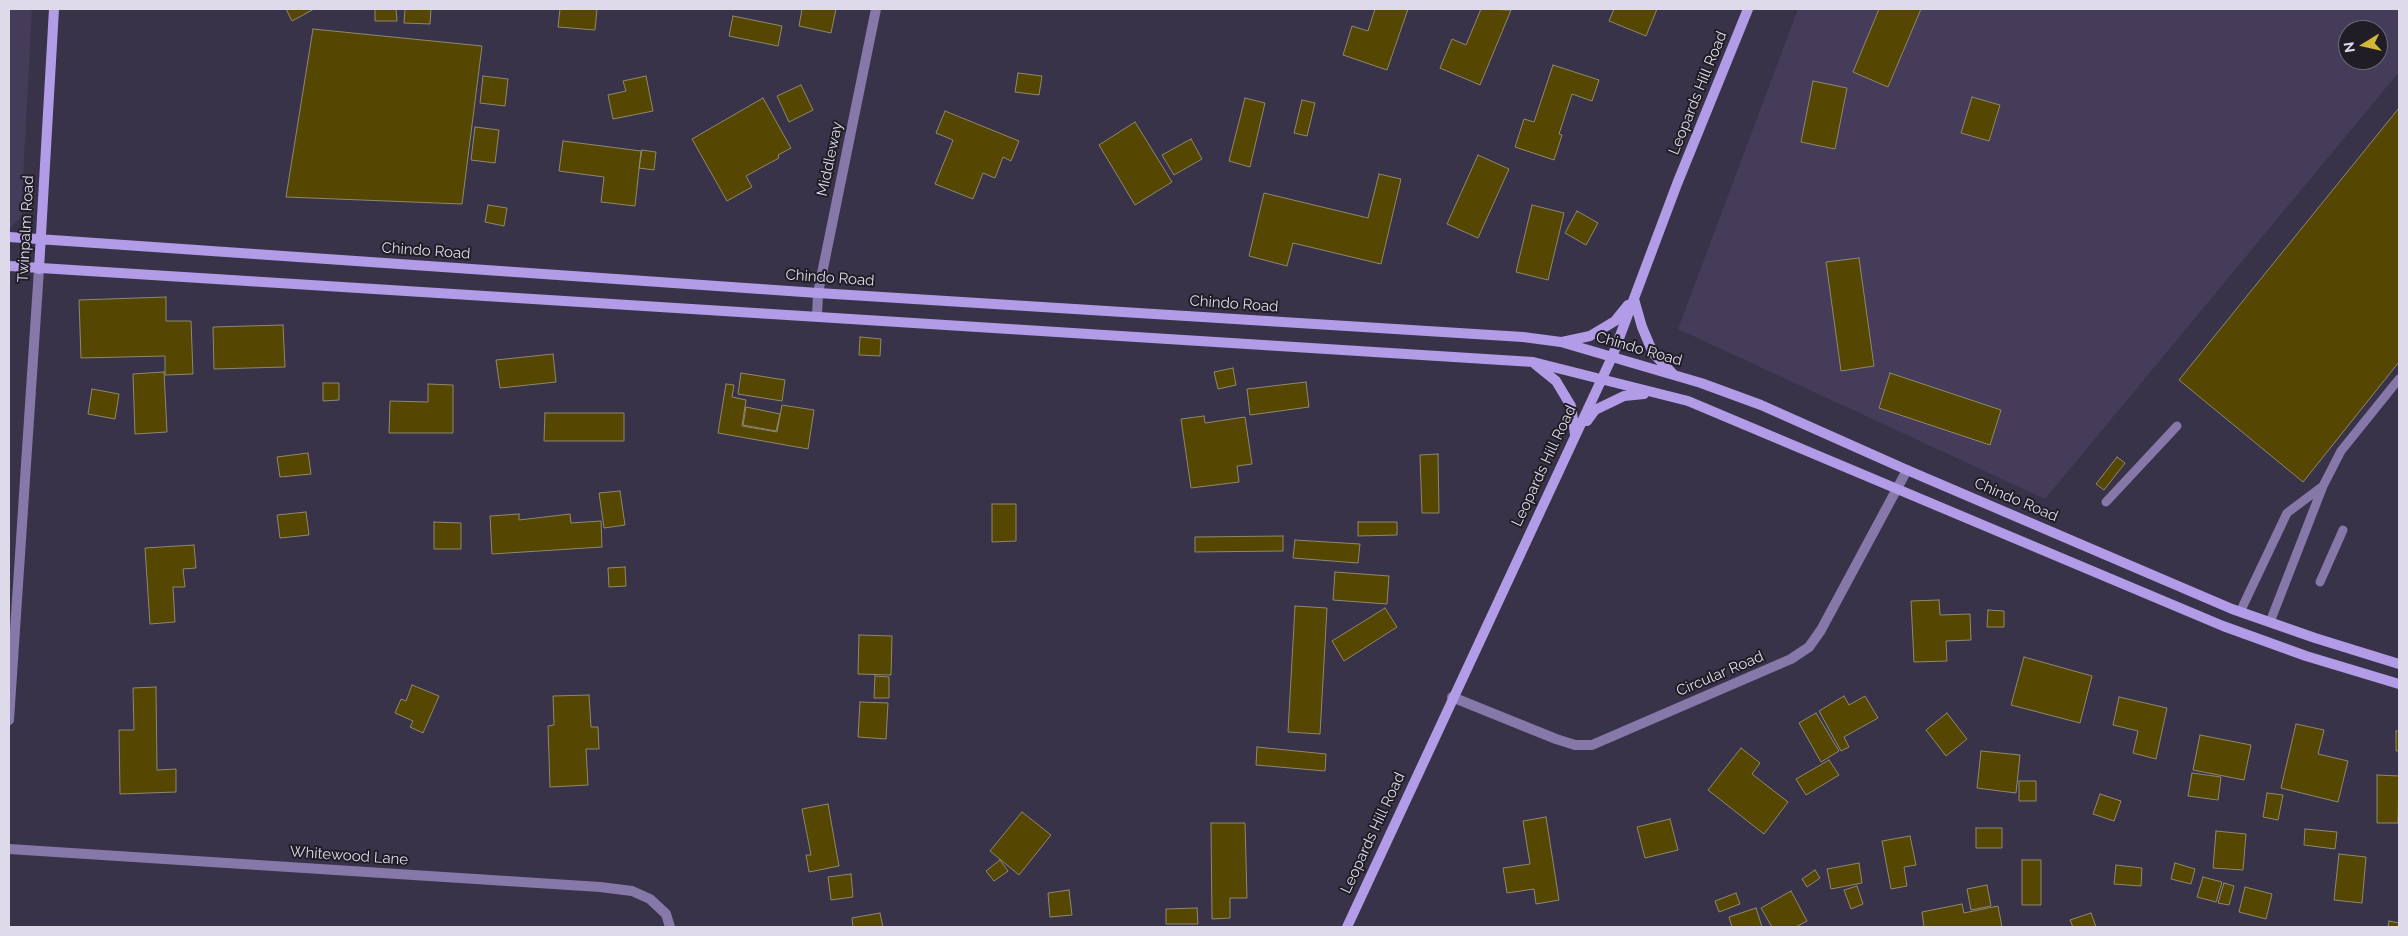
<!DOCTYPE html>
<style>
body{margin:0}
#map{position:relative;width:2408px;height:936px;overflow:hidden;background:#393349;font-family:Raleway,sans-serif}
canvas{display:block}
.frame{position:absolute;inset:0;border:10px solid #dedae9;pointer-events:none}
.north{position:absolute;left:2338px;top:20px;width:50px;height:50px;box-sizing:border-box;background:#201d27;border:1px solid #6c6975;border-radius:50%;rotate:261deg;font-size:14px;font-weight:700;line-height:20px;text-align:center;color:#dedae9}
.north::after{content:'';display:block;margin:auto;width:18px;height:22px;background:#d3b635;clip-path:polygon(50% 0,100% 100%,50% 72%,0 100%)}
</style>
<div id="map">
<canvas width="2408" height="936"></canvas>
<div class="frame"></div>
<div class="north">N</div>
</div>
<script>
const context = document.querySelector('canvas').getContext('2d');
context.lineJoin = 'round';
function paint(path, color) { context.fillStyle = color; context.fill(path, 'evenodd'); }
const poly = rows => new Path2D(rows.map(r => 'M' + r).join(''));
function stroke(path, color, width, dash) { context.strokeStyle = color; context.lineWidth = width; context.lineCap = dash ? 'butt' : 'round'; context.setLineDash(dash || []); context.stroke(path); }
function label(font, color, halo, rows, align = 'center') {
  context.font = font + ' Raleway,sans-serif'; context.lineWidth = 4; context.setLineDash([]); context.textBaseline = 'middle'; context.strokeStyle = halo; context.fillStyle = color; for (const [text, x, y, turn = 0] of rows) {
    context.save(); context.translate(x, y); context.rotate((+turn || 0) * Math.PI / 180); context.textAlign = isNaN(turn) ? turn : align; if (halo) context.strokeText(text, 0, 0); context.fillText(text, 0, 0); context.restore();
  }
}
const built = poly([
 [9,9,32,9,21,217,9,229],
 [1798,9,2399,9,2399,72,2045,499,1678,329],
 [2348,30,2378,30,2378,60,2348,60]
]);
const building = poly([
 [286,9,314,9,292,21,286,9],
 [375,9,396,9,397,21,375,21,375,9],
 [405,9,431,9,430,24,404,23,405,9],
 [560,9,597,9,595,30,558,27,560,9],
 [802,9,836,9,831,33,799,26,802,9],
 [1375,9,1408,9,1387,70,1343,55,1352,26,1368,31,1375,9],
 [1481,9,1511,10,1480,85,1440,68,1452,39,1466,45,1481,9],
 [1614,9,1657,9,1646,36,1609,21,1614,9],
 [1879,9,1921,9,1888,87,1853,72,1879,9],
 [733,16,782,26,778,46,729,36,733,16],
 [313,29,482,46,462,204,286,197,313,29],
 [1553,65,1599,80,1592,101,1572,94,1559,134,1562,135,1554,160,1515,147,1524,119,1534,122,1553,65],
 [1018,73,1042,76,1039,95,1015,92,1018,73],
 [483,76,508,79,505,106,480,103,483,76],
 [646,76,653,111,613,119,608,95,626,91,623,81,646,76],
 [1813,81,1847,88,1835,149,1801,142,1813,81],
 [801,85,813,110,789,122,777,96,801,85],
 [1972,97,2000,105,1989,141,1961,133,1972,97],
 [763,98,791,148,778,155,779,158,746,176,752,187,727,201,692,139,763,98],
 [1245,98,1265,103,1250,167,1229,161,1245,98],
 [1302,100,1315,103,1307,136,1294,133,1302,100],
 [2399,108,2399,362,2303,482,2179,380,2399,108],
 [945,111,1019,141,1011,161,1003,157,995,178,983,173,973,199,935,184,953,140,936,133,945,111],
 [1135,122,1172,182,1135,205,1099,145,1135,122],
 [475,127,499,130,495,163,471,160,475,127],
 [1191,139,1202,159,1174,175,1162,155,1191,139],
 [563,141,641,151,635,206,601,202,604,177,559,171,563,141],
 [642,150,656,152,654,170,639,168,642,150],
 [1478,155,1509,169,1478,238,1447,224,1478,155],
 [1379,174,1401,179,1381,264,1293,243,1287,266,1249,256,1264,193,1368,218,1379,174],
 [488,205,507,208,504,226,485,222,488,205],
 [1532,205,1564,213,1548,280,1516,272,1532,205],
 [1577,211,1598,223,1586,245,1565,233,1577,211],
 [1859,258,1874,366,1841,371,1826,262,1859,258],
 [166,297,166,321,191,321,193,374,165,375,165,356,81,358,79,300,166,297],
 [283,325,285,367,214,369,213,327,283,325],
 [860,337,881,339,880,356,859,355,860,337],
 [553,354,556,382,500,388,496,360,553,354],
 [1233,368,1236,385,1218,389,1214,372,1233,368],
 [164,372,167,432,135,434,133,374,164,372],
 [741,373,785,380,782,401,738,394,741,373],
 [1890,373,2001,410,1990,445,1879,408,1890,373],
 [1306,382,1309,407,1250,415,1247,389,1306,382],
 [323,383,339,383,339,400,323,401,323,383],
 [428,384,453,385,453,433,389,433,390,401,428,402,428,384],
 [726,384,734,385,732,397,746,400,742,426,777,432,782,405,814,410,808,449,718,433,726,384],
 [92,389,119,394,115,419,88,414,92,389],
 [746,407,780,414,776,431,743,425,746,407],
 [545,413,624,413,624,441,544,441,545,413],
 [1204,416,1205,423,1245,417,1252,464,1237,466,1239,482,1191,488,1181,419,1204,416],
 [308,453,311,474,280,477,277,457,308,453],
 [1438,454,1439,513,1422,513,1420,455,1438,454],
 [2117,457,2125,463,2104,490,2096,484,2117,457],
 [620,491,625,525,604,528,599,493,620,491],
 [992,504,1016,504,1016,541,992,542,992,504],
 [306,512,309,535,280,538,277,515,306,512],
 [519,514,519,520,570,514,571,523,601,521,602,547,492,554,490,516,519,514],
 [434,522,461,523,461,549,434,549,434,522],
 [1358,522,1397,522,1397,535,1358,536,1358,522],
 [1283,536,1283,551,1195,552,1195,537,1283,536],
 [1295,540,1360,544,1358,563,1293,558,1295,540],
 [194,545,196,568,183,569,185,587,173,587,175,622,150,624,145,548,194,545],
 [625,567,626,586,609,587,608,568,625,567],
 [1335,572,1389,576,1387,604,1333,600,1335,572],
 [1939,600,1940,615,1970,614,1971,640,1946,641,1947,661,1914,662,1911,601,1939,600],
 [1295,606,1327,608,1320,734,1288,732,1295,606],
 [1385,608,1397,627,1344,661,1332,641,1385,608],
 [1988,610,2004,611,2004,627,1987,627,1988,610],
 [859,635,892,636,891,675,858,674,859,635],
 [2024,657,2092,676,2080,723,2011,705,2024,657],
 [875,676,889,677,889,698,874,698,875,676],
 [412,685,439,696,423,733,410,727,413,721,395,713,401,699,406,701,412,685],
 [156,687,157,770,176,769,176,792,120,794,119,730,134,730,133,688,156,687],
 [589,695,591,727,598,727,599,749,586,749,588,785,550,787,548,726,554,725,553,696,589,695],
 [1844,696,1849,705,1865,696,1878,718,1844,737,1849,747,1841,751,1819,711,1844,696],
 [2119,697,2167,708,2156,759,2133,753,2138,731,2113,725,2119,697],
 [860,702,888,703,886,739,858,737,860,702],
 [1816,713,1839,751,1821,762,1799,723,1816,713],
 [1947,713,1967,739,1946,756,1926,730,1947,713],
 [2296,724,2324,730,2318,754,2348,761,2338,802,2281,788,2296,724],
 [2396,731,2399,731,2399,751,2396,751,2396,731],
 [2200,735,2251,745,2244,780,2193,770,2200,735],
 [1257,747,1326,754,1325,771,1256,765,1257,747],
 [1741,748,1760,763,1752,774,1788,802,1764,834,1708,790,1741,748],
 [1981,751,2020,755,2016,793,1977,788,1981,751],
 [1829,760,1839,775,1806,795,1796,779,1829,760],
 [2192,773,2221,777,2218,800,2188,796,2192,773],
 [2377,775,2399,776,2398,823,2377,823,2377,775],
 [2019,781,2036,781,2036,801,2019,801,2019,781],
 [2267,793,2283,795,2278,820,2263,817,2267,793],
 [2100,794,2121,801,2114,821,2093,814,2100,794],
 [828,804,839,866,809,872,806,855,811,855,802,809,828,804],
 [1022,812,1051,835,1019,875,990,851,1022,812],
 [1546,817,1559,900,1536,904,1534,889,1507,893,1503,868,1530,864,1523,821,1546,817],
 [1670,819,1678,850,1645,858,1637,827,1670,819],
 [1211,823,1245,823,1247,898,1230,898,1230,918,1212,919,1211,823],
 [1976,828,2002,828,2002,848,1976,848,1976,828],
 [2305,829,2337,832,2335,849,2304,845,2305,829],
 [2216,831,2246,834,2243,870,2213,868,2216,831],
 [1910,836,1916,865,1904,867,1907,886,1891,889,1882,841,1910,836],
 [2339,854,2366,857,2362,903,2334,900,2339,854],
 [1000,860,1008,871,994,881,986,871,1000,860],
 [2022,860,2041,860,2041,905,2022,905,2022,860],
 [1859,863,1862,883,1831,889,1827,869,1859,863],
 [2175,863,2195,869,2191,884,2171,879,2175,863],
 [2116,865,2142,868,2141,886,2114,884,2116,865],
 [1815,870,1820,878,1807,887,1802,879,1815,870],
 [851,874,853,897,831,900,828,877,851,874],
 [2203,877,2222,882,2216,902,2197,897,2203,877],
 [2224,883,2234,886,2229,905,2218,903,2224,883],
 [1987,885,1991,906,1971,910,1967,889,1987,885],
 [1857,886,1863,904,1851,909,1844,890,1857,886],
 [2245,887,2272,894,2266,919,2239,912,2245,887],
 [1069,890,1072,915,1050,917,1048,893,1069,890],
 [1791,891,1807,921,1796,927,1772,927,1761,908,1791,891],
 [1736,893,1740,904,1719,912,1715,901,1736,893],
 [1962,904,1964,913,1998,906,2002,927,1924,927,1922,912,1962,904],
 [1197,908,1198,924,1166,924,1166,909,1197,908],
 [1756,908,1762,927,1732,927,1729,917,1756,908],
 [880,913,883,927,853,927,852,918,880,913],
 [2091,913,2096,927,2073,927,2070,920,2091,913],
 [2389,921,2399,923,2399,927,2388,927,2389,921]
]);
const service = poly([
 [2106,502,2177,426],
 [2320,582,2343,530],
 [2240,612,2287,513,2323,486],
 [2270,622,2323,486,2341,451,2399,379]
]);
const minor = poly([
 [817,316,818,293,876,9],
 [1452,697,1556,739,1575,745,1592,745,1791,659,1809,647,1821,630,1907,470],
 [9,720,39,269],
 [9,849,600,887,632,891,650,899,666,914,670,927]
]);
const secondary = poly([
 [9,237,818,293,1523,337,1561,342,1701,383,1761,405,1907,470,2232,609,2315,638,2399,664],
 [9,266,1533,362,1688,401,2223,626,2306,656,2399,684],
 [39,269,54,9],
 [1634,299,1642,327,1653,353,1673,374],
 [1562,342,1590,336,1615,321,1628,305],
 [1535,364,1556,381,1571,406,1575,434],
 [1587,421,1595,410,1624,396,1644,394],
 [1347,927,1612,357,1677,184,1748,9]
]);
const streetNames = [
 ["Leopards Hill Road",1698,93,-68],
 ["Middleway",830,159,-78],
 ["Twinpalm Road",26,229,-87],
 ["Chindo Road",426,251,4],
 ["Chindo Road",830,278,4],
 ["Chindo Road",1234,304,4],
 ["Chindo Road",1639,349,16],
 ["Leopards Hill Road",1544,466,-65],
 ["Chindo Road",2016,500,23],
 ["Circular Road",1720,674,-23],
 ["Leopards Hill Road",1373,833,-65],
 ["Whitewood Lane",349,856,4]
];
paint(built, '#443c58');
paint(building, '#554702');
stroke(building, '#8e886d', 1);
stroke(service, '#8678a8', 9);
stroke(minor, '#8678a8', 10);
stroke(secondary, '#b29ce8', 10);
label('15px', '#dedae9', '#201d27', streetNames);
</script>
